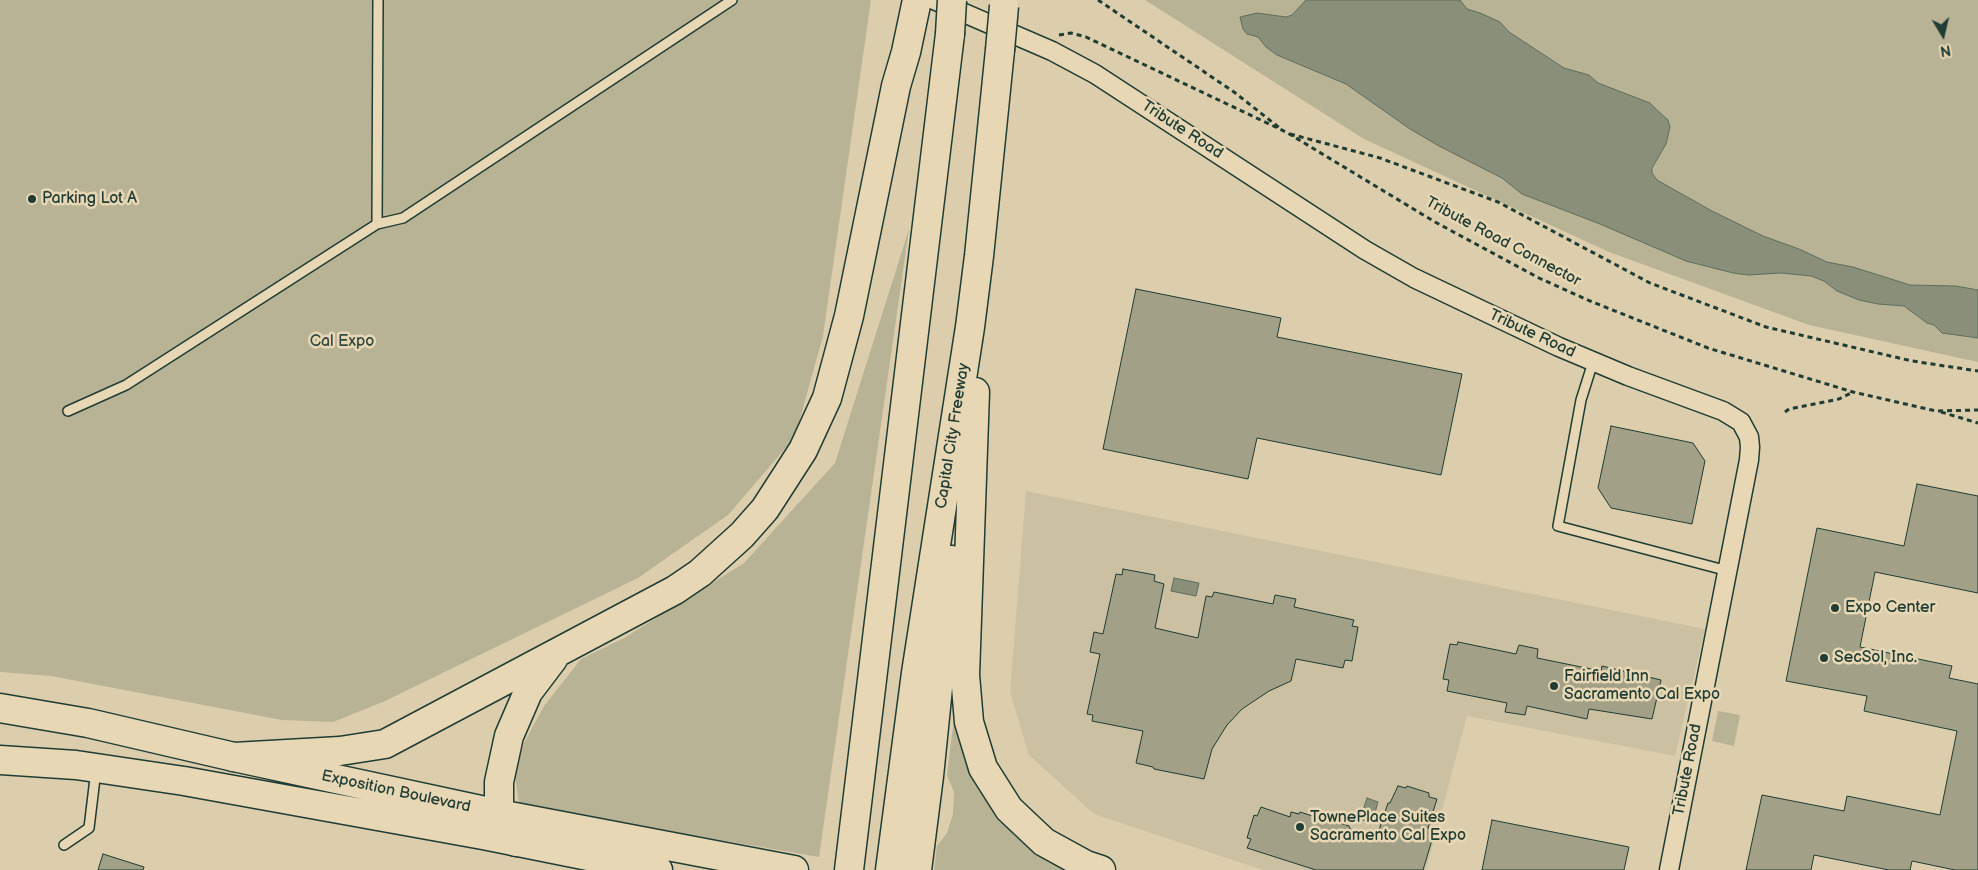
<!DOCTYPE html>
<style>
body{margin:0}
#map{position:relative;width:1978px;height:870px;overflow:hidden;background:#dcceac;font-family:"Balsamiq Sans",sans-serif}
canvas{display:block}
.north{position:absolute;left:1918px;top:10px;width:50px;height:50px;-webkit-text-stroke:4px #e8d7b4;paint-order:stroke;rotate:171deg;font-size:14px;font-weight:700;line-height:20px;text-align:center;color:#1f3d34}
.north::after{content:'';display:block;margin:auto;width:18px;height:22px;background:#1f3d34;clip-path:polygon(50% 0,100% 100%,50% 72%,0 100%)}
</style>
<div id="map">
<canvas width="1978" height="870"></canvas>
<div class="north">N</div>
</div>
<script>
const context = document.querySelector('canvas').getContext('2d');
context.lineJoin = 'round';
function paint(path, color) { context.fillStyle = color; context.fill(path, 'evenodd'); }
const poly = rows => new Path2D(rows.map(r => 'M' + r).join(''));
function stroke(path, color, width, dash) { context.strokeStyle = color; context.lineWidth = width; context.lineCap = dash ? 'butt' : 'round'; context.setLineDash(dash || []); context.stroke(path); }
function label(font, color, halo, rows, align = 'center') {
  context.font = font + ' "Balsamiq Sans",sans-serif'; context.lineWidth = 5; context.setLineDash([]); context.textBaseline = 'middle'; context.strokeStyle = halo; context.fillStyle = color; for (const [text, x, y, turn = 0] of rows) {
    context.save(); context.translate(x, y); context.rotate((+turn || 0) * Math.PI / 180); context.textAlign = isNaN(turn) ? turn : align; if (halo) context.strokeText(text, 0, 0); context.fillText(text, 0, 0); context.restore();
  }
}
const built = poly([
 [1026,491,1705,629,1675,756,1467,716,1426,870,1263,870,1094,814,1029,755,1010,692]
]);
const green = poly([
 [0,0,871,0,823,336,795,437,728,515,638,578,385,701,333,722,282,720,51,676,0,672],
 [1145,0,1978,0,1978,362,1809,325,1609,252,1364,139],
 [909,229,819,857,519,805,515,775,524,743,544,706,581,659,624,638,744,563,835,463],
 [958,686,961,727,1073,870,934,870,937,846,947,833,953,814,954,792,947,775],
 [1718,711,1740,715,1734,746,1712,741]
]);
const water = poly([
 [1306,0,1460,0,1467,9,1480,13,1500,22,1509,32,1564,68,1589,75,1598,83,1650,103,1657,110,1668,120,1670,127,1666,144,1652,168,1652,173,1657,180,1712,211,1763,236,1799,249,1827,262,1853,267,1910,285,1956,286,1978,290,1978,338,1942,333,1934,325,1927,323,1904,306,1878,304,1859,300,1837,291,1824,281,1811,276,1781,273,1748,275,1733,273,1686,261,1600,224,1522,194,1502,178,1439,146,1410,129,1346,84,1277,55,1266,47,1258,37,1247,34,1243,29,1240,17,1257,13,1286,17,1292,15,1306,0],
 [1174,578,1199,583,1196,596,1171,591,1174,578],
 [1367,798,1378,802,1372,823,1360,819,1367,798]
]);
const building = poly([
 [1136,289,1281,318,1277,337,1462,374,1441,475,1257,438,1248,479,1103,449,1136,289],
 [1611,426,1693,443,1705,461,1692,524,1611,508,1598,488,1611,426],
 [1917,484,1978,496,1978,593,1875,572,1860,647,1952,666,1949,678,1978,684,1978,870,1955,870,1912,861,1910,870,1889,870,1814,855,1811,870,1746,870,1762,795,1844,811,1847,796,1940,815,1957,731,1864,711,1867,696,1786,681,1817,528,1904,546,1917,484],
 [1123,569,1155,575,1154,581,1164,584,1155,628,1198,638,1206,596,1212,597,1214,592,1273,604,1275,595,1296,599,1294,607,1354,620,1352,626,1358,627,1352,661,1345,660,1343,668,1296,659,1291,681,1269,691,1242,709,1227,725,1212,749,1204,779,1154,769,1153,767,1136,763,1143,731,1092,721,1093,715,1087,714,1100,654,1090,652,1094,632,1103,634,1116,574,1122,575,1123,569],
 [1458,642,1516,654,1519,645,1538,649,1537,658,1601,671,1602,666,1661,680,1652,719,1589,709,1587,719,1527,706,1525,715,1505,712,1507,703,1447,691,1449,680,1443,679,1450,644,1457,645,1458,642],
 [1398,786,1406,788,1407,786,1429,793,1429,797,1437,799,1428,828,1435,830,1423,870,1316,870,1247,848,1251,839,1247,838,1254,815,1257,816,1261,807,1290,817,1291,812,1299,814,1300,812,1322,819,1324,818,1349,826,1350,829,1377,836,1388,803,1390,803,1398,786],
 [1492,820,1629,847,1624,870,1482,870,1492,820],
 [103,854,144,867,143,870,98,870,103,854]
]);
const path = poly([
 [1098,0,1234,92,1281,129],
 [1059,35,1071,33,1086,37,1286,132,1435,222,1539,278,1590,301,1708,348,1853,392,1936,411,1978,410],
 [1290,134,1380,158,1498,202,1650,283,1766,327,1912,361,1978,371],
 [1785,412,1789,409,1839,399,1853,392],
 [1941,412,1978,423]
]);
const lane = poly([
 [377,224,378,0],
 [1593,362,1581,400,1558,526,1728,571],
 [68,411,126,385,377,224,403,218,732,0],
 [64,845,89,828,96,770]
]);
const street = poly([
 [934,0,1052,51,1095,74,1365,250,1414,278,1559,347,1628,376,1723,411,1741,422,1749,437,1750,447,1749,460,1669,870]
]);
const primary = poly([
 [0,708,88,723,234,757,499,814,794,870],
 [0,760,76,765,184,781,483,835,658,870]
]);
const highway = poly([
 [975,392,965,675,969,722,983,768,1009,809,1044,842,1086,865,1101,870],
 [234,757,340,751,385,744,675,590,700,573,742,535,765,509,803,450,827,398,849,316,896,86,906,52,917,0],
 [516,842,499,814,499,782,509,736,528,692,553,659],
 [849,870,950,34],
 [890,870,916,673,970,327,979,256,1000,50],
 [917,870,929,776,951,560]
]);
const highwayBridge = poly([
 [950,34,952,0],
 [1000,50,1004,6]
]);
const markers = [
 [32,199,5,"#1f3d34"],
 [1835,608,5,"#1f3d34"],
 [1824,658,5,"#1f3d34"],
 [1554,686,5,"#1f3d34"],
 [1300,827,5,"#1f3d34"]
];
const streetNames = [
 ["Tribute Road",1182,130,33],
 ["Tribute Road Connector",1503,242,28],
 ["Tribute Road",1532,334,25],
 ["Capital City Freeway",953,436,-81],
 ["Tribute Road",1688,770,-79],
 ["Exposition Boulevard",396,792,12]
];
const poiNames = [
 ["Parking Lot A",42,199],
 ["Expo Center",1845,608],
 ["SecSol, Inc.",1834,658],
 ["Fairfield Inn",1564,677],
 ["Sacramento Cal Expo",1564,695],
 ["TownePlace Suites",1310,818],
 ["Sacramento Cal Expo",1310,836]
];
const parkNames = [
 ["Cal Expo",342,342]
];
paint(built, '#cbc0a1');
paint(green, '#b9b396');
paint(water, '#898f78');
stroke(water, '#5f6e5d', 1);
paint(building, '#a2a087');
stroke(building, '#1f3d34', 1);
stroke(lane, '#1f3d34', 12);
stroke(street, '#1f3d34', 21);
stroke(primary, '#1f3d34', 31);
stroke(highway, '#1f3d34', 31);
stroke(path, '#1f3d34', 3, [5, 4]);
stroke(lane, '#e8d7b4', 9);
stroke(street, '#e8d7b4', 18);
stroke(primary, '#e8d7b4', 28);
stroke(highway, '#e8d7b4', 28);
stroke(highwayBridge, '#1f3d34', 31, []);
stroke(highwayBridge, '#e8d7b4', 28);
for (const [x, y, r, color] of markers) { const dot = new Path2D(); dot.arc(x, y, r, 0, 2 * Math.PI); context.fillStyle = color; context.fill(dot); stroke(dot, '#e8d7b4', 2); }
label('16px', '#1f3d34', '#e8d7b4', streetNames);
label('16px', '#1f3d34', '#e8d7b4', poiNames, 'left');
label('16px', '#2e493e', '#e8d7b4', parkNames);
</script>
